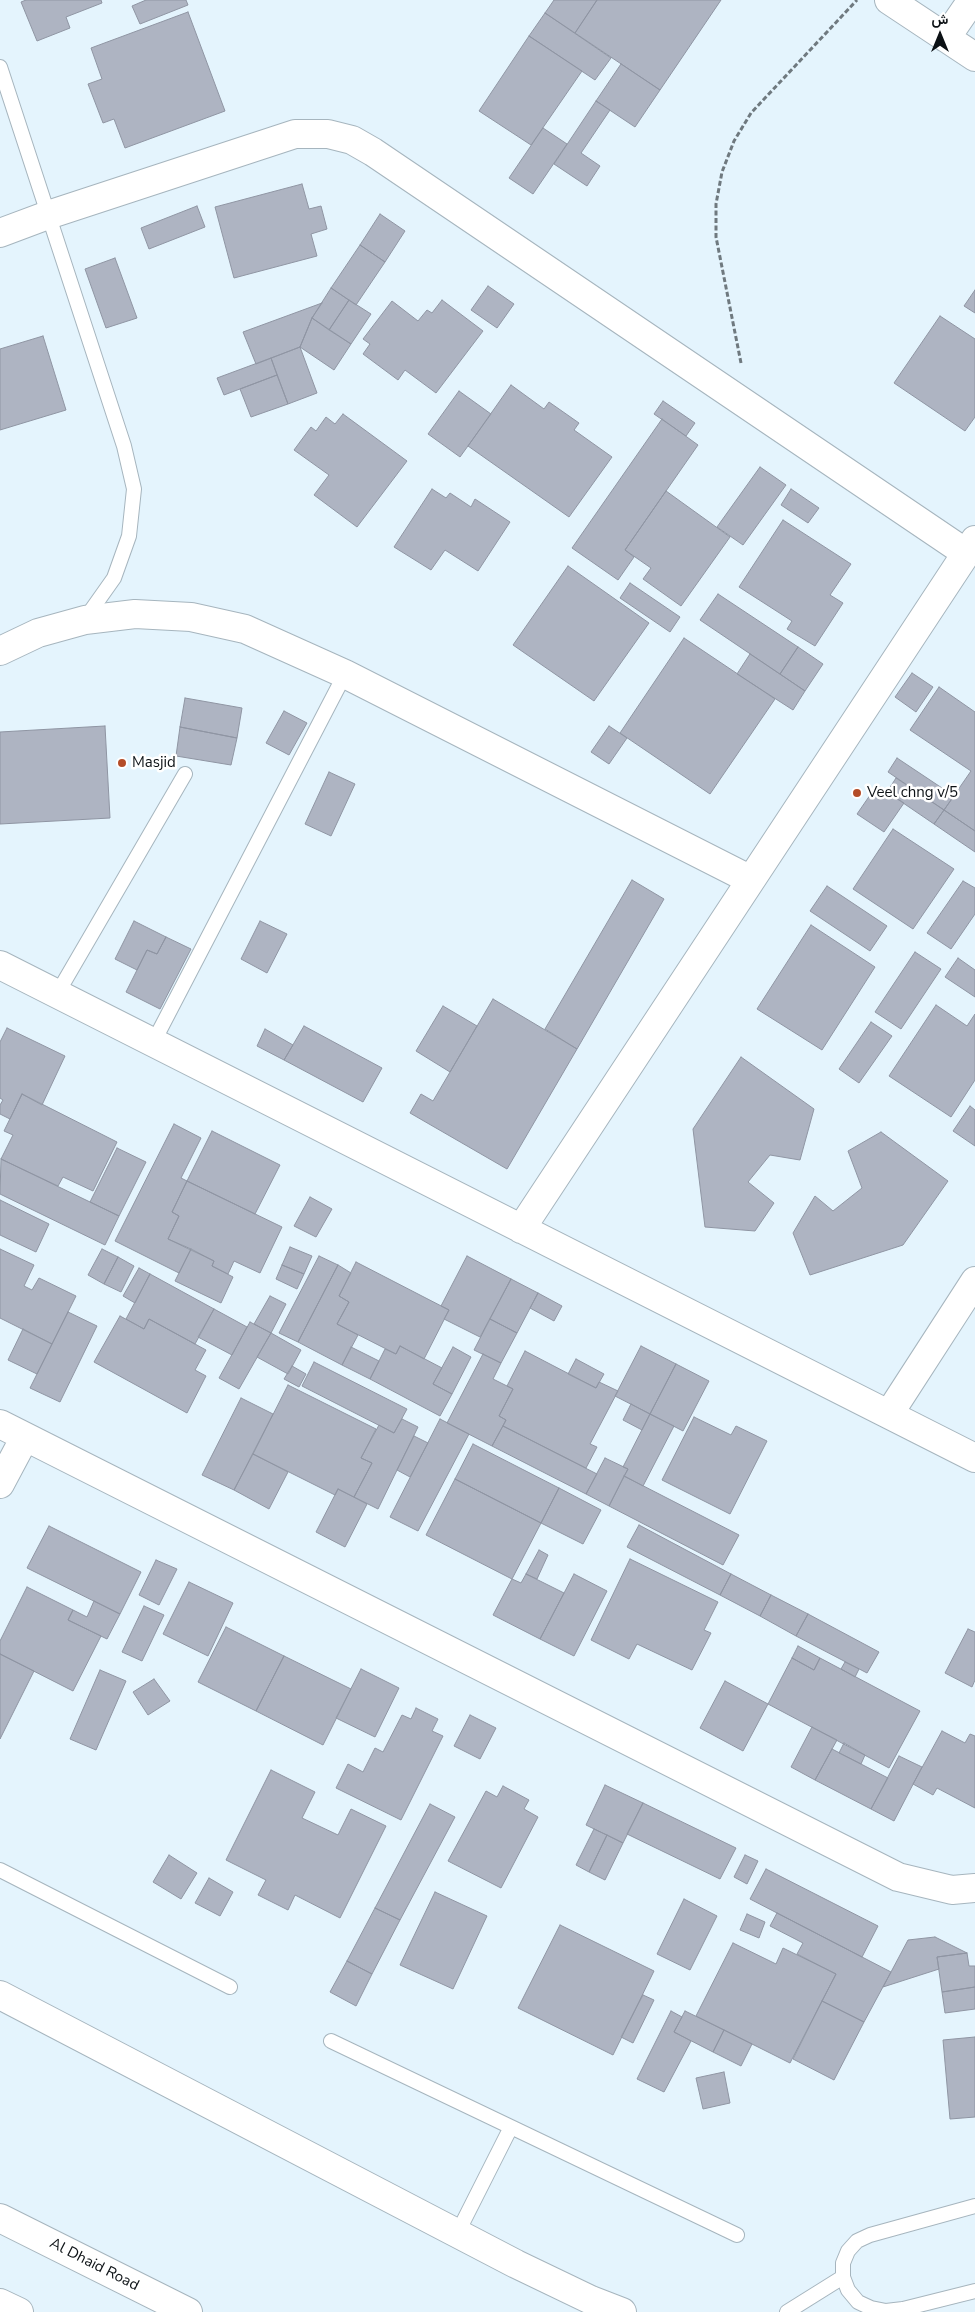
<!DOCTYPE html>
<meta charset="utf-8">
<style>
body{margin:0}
#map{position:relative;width:975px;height:2312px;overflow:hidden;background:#e4f4fd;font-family:"Nunito Sans",Vazirmatn,sans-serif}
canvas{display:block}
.north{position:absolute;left:915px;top:10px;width:50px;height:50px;-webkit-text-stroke:4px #fff;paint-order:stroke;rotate:0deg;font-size:14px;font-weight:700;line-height:20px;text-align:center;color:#0c1115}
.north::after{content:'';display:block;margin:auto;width:18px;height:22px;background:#0c1115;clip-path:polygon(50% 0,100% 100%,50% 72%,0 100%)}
</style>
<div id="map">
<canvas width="975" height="2312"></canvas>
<div class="north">ش</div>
</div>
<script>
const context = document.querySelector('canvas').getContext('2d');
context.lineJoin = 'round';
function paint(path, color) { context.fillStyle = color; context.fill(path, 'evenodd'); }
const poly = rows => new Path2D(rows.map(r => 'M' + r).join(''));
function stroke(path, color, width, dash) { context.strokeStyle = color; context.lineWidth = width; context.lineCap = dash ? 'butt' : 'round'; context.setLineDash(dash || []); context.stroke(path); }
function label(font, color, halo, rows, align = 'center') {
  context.font = font + ' "Nunito Sans",sans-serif'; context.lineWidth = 5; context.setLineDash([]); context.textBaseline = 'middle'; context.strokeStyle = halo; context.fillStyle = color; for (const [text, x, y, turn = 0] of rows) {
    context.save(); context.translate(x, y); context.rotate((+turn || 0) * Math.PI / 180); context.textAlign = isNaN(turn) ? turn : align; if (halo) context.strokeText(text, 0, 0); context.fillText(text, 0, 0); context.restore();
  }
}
const building = poly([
 [26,0,101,0,102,3,66,17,70,28,37,41,21,2,26,0],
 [146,0,186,0,188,5,140,24,132,6,146,0],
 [554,0,597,0,575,33,545,13,554,0],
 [597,0,721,0,660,90,575,33,597,0],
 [188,12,225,111,125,148,114,119,103,123,88,84,102,79,91,48,188,12],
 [545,13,611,58,595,80,529,36,545,13],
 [529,36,582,71,531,145,479,111,529,36],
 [621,64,660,90,635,127,596,101,621,64],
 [596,101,610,110,581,153,600,166,587,186,554,164,596,101],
 [543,128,567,144,533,194,509,178,543,128],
 [302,184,309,209,321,206,327,229,311,234,317,256,234,278,215,207,302,184],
 [197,206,205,227,149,249,141,228,197,206],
 [380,214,405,231,385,262,360,245,380,214],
 [360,245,385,262,356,305,331,288,360,245],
 [115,258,137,318,106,328,85,269,115,258],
 [488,286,514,304,497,328,471,310,488,286],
 [331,288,349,300,329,330,312,318,331,288],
 [975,290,975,313,964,306,975,290],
 [349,300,371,314,351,344,329,330,349,300],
 [442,300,483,331,436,393,405,370,398,380,363,354,370,344,363,339,392,301,418,321,427,310,432,313,442,300],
 [322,303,312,318,300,347,256,364,243,332,322,303],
 [940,316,975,339,975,417,965,431,894,383,940,316],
 [312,318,351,344,334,370,300,347,312,318],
 [43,336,66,410,0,430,0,349,43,336],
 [300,347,317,393,288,404,271,358,300,347],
 [271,358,277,375,224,395,217,378,271,358],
 [277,375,288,404,251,417,240,389,277,375],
 [511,385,544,409,549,402,579,423,574,430,612,457,569,517,468,446,511,385],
 [459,391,491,414,460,457,428,434,459,391],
 [663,401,695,423,686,436,654,414,663,401],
 [343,414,407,461,357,527,314,495,329,475,294,450,311,427,316,431,326,417,335,424,343,414],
 [662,419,698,445,625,550,634,557,618,580,572,548,662,419],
 [760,467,786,485,743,545,717,527,760,467],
 [432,489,446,498,450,493,471,507,475,499,510,522,478,571,445,550,431,570,394,547,432,489],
 [791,489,819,508,808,523,781,505,791,489],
 [666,491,730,537,681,606,643,579,651,568,625,550,666,491],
 [783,520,851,564,830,595,843,603,815,646,787,629,792,621,739,587,783,520],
 [568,566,649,623,594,701,513,645,568,566],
 [630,583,680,617,670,632,620,598,630,583],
 [718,594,798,647,780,674,700,620,718,594],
 [684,638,775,699,710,794,620,733,684,638],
 [798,647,823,664,805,691,780,674,798,647],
 [750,654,805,691,793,710,737,674,750,654],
 [912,673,933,687,916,712,895,697,912,673],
 [939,687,975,712,975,831,944,810,971,771,910,730,939,687],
 [185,698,242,708,237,738,180,727,185,698],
 [284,711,307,723,289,755,266,743,284,711],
 [105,726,110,818,0,824,0,732,105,726],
 [609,726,627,738,609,764,591,752,609,726],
 [180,727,237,738,231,765,176,756,180,727],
 [897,758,954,796,944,810,888,772,897,758],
 [329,772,355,784,331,836,305,824,329,772],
 [896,778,944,810,934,824,887,792,896,778],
 [877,785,904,803,884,832,857,814,877,785],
 [944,810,975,831,975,852,934,824,944,810],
 [893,829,954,869,913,929,853,889,893,829],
 [632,880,664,899,577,1049,545,1029,632,880],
 [963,881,975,888,975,914,951,949,927,933,963,881],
 [827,886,887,926,870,951,810,911,827,886],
 [134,921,166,937,157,954,147,950,137,970,115,959,134,921],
 [260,921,287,934,267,973,241,959,260,921],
 [811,925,875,967,822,1050,757,1009,811,925],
 [166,937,191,949,160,1009,126,992,147,950,157,954,166,937],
 [915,952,941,969,901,1029,875,1012,915,952],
 [958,958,975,970,975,997,945,977,958,958],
 [493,999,577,1049,507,1169,410,1113,421,1094,433,1101,493,999],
 [936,1005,967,1026,975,1014,975,1080,951,1117,889,1076,936,1005],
 [443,1006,477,1026,450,1072,416,1051,443,1006],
 [871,1022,892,1036,859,1083,839,1069,871,1022],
 [304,1026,382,1068,363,1102,284,1060,304,1026],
 [7,1028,65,1056,42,1105,22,1094,10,1119,0,1114,0,1105,3,1100,0,1098,0,1042,7,1028],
 [265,1029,293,1045,284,1060,257,1046,265,1029],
 [741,1057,814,1109,800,1160,770,1155,748,1182,774,1203,755,1231,705,1227,693,1129,741,1057],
 [22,1094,117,1142,93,1191,63,1177,58,1186,1,1159,13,1135,4,1131,22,1094],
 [970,1106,975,1110,975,1146,953,1131,970,1106],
 [174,1124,201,1138,181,1178,187,1181,172,1212,179,1216,168,1239,191,1249,179,1273,115,1241,174,1124],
 [212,1131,280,1165,255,1214,187,1181,212,1131],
 [881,1132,948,1181,903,1245,810,1275,793,1233,815,1196,833,1211,862,1188,848,1151,881,1132],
 [117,1148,146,1162,119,1216,90,1202,117,1148],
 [1,1159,119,1216,105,1245,0,1194,1,1159],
 [187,1181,282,1227,260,1273,234,1261,228,1274,212,1266,214,1261,168,1239,179,1216,172,1212,187,1181],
 [310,1197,332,1209,316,1237,294,1226,310,1197],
 [0,1200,49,1224,36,1252,0,1235,0,1200],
 [290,1247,312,1256,304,1274,282,1265,290,1247],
 [0,1249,34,1265,24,1286,32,1290,39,1278,76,1296,52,1344,0,1318,0,1249],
 [102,1249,118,1257,104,1284,88,1275,102,1249],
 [191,1249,214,1261,212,1266,233,1277,221,1303,175,1281,191,1249],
 [319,1256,338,1265,298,1342,279,1333,319,1256],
 [467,1256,511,1279,480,1337,444,1319,449,1310,441,1306,467,1256],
 [118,1257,134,1266,121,1292,104,1284,118,1257],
 [356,1262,449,1310,424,1359,400,1346,396,1354,337,1324,349,1302,339,1296,356,1262],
 [282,1265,304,1274,297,1289,276,1279,282,1265],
 [338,1265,351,1273,339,1296,349,1302,337,1324,358,1335,342,1365,298,1342,338,1265],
 [139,1268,150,1274,135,1303,123,1296,139,1268],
 [150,1274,214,1309,195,1344,149,1319,144,1329,126,1319,150,1274],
 [511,1279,538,1293,517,1333,490,1319,511,1279],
 [538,1293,562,1306,554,1321,530,1308,538,1293],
 [270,1296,286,1304,271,1333,254,1324,270,1296],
 [214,1309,247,1327,232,1355,198,1337,214,1309],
 [68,1312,97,1326,60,1402,30,1388,68,1312],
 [120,1316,144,1329,149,1319,206,1350,195,1370,206,1376,187,1413,94,1362,120,1316],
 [490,1319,517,1333,501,1363,474,1350,490,1319],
 [250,1322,271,1333,239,1389,219,1378,250,1322],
 [23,1329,52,1344,37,1374,8,1360,23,1329],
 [271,1333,301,1350,288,1374,257,1357,271,1333],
 [400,1346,442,1368,433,1384,452,1394,440,1416,370,1379,385,1349,396,1354,400,1346],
 [641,1346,676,1364,650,1414,615,1396,641,1346],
 [351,1347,379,1361,370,1379,342,1365,351,1347],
 [453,1347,471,1357,452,1394,433,1384,453,1347],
 [525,1351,596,1388,599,1382,618,1391,590,1444,597,1447,586,1468,503,1426,506,1420,499,1416,513,1389,507,1386,525,1351],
 [483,1354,501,1363,493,1379,513,1389,499,1416,506,1420,492,1446,447,1423,483,1354],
 [576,1359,604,1374,596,1388,568,1374,576,1359],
 [314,1362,407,1409,394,1433,302,1386,314,1362],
 [676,1364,709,1381,683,1431,650,1414,676,1364],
 [292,1366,306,1374,299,1387,284,1379,292,1366],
 [288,1385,376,1429,361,1458,372,1463,354,1497,338,1489,335,1495,253,1454,288,1385],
 [241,1398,273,1414,234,1490,202,1475,241,1398],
 [631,1404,650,1414,642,1430,623,1420,631,1404],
 [650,1414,674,1426,643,1486,624,1476,628,1469,623,1467,650,1414],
 [694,1417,731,1435,736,1426,767,1441,730,1514,662,1480,694,1417],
 [402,1419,418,1427,378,1509,354,1497,372,1463,361,1458,379,1425,394,1433,402,1419],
 [440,1419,469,1434,418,1531,390,1517,440,1419],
 [503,1426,597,1474,586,1494,492,1446,503,1426],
 [414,1436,428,1443,410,1477,397,1470,414,1436],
 [473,1444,559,1488,541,1523,455,1479,473,1444],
 [253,1454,288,1472,269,1509,234,1490,253,1454],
 [605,1458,628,1469,609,1506,586,1494,605,1458],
 [624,1476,739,1535,723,1565,609,1506,624,1476],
 [455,1479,541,1523,512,1579,426,1535,455,1479],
 [559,1488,601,1510,583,1544,541,1523,559,1488],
 [338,1489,367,1504,345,1547,316,1532,338,1489],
 [639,1525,731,1574,720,1595,627,1547,639,1525],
 [49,1526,141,1572,120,1614,27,1568,49,1526],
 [539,1550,548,1555,537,1579,526,1574,539,1550],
 [630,1559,718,1602,704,1630,711,1633,692,1670,637,1644,629,1659,591,1640,630,1559],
 [156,1560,177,1569,159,1605,139,1595,156,1560],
 [526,1574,564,1593,540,1639,493,1615,512,1579,521,1583,526,1574],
 [574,1574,607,1591,574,1656,540,1639,574,1574],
 [731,1574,771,1595,760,1616,720,1595,731,1574],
 [189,1582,233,1603,208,1656,163,1634,189,1582],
 [27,1587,73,1610,68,1620,101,1636,73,1691,0,1654,0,1641,27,1587],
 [771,1595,808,1614,796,1636,760,1616,771,1595],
 [94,1601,120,1614,107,1639,68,1620,73,1610,87,1617,94,1601],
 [144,1606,164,1615,142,1661,122,1652,144,1606],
 [808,1614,879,1652,867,1673,796,1636,808,1614],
 [226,1627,284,1656,256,1711,198,1682,226,1627],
 [968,1629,975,1632,975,1680,972,1687,945,1673,968,1629],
 [798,1646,820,1658,814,1670,792,1658,798,1646],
 [0,1654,34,1671,0,1739,0,1654],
 [284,1656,351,1689,323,1745,256,1711,284,1656],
 [792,1658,814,1670,820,1658,920,1711,889,1768,768,1704,792,1658],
 [845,1662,859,1669,855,1677,841,1669,845,1662],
 [361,1669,399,1688,375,1737,336,1718,361,1669],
 [100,1670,126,1681,96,1750,70,1739,100,1670],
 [154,1679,170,1701,148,1715,133,1692,154,1679],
 [725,1681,768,1704,743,1751,700,1728,725,1681],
 [416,1708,438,1719,432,1731,443,1736,401,1820,336,1788,348,1764,363,1772,375,1748,383,1752,402,1715,411,1719,416,1708],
 [470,1715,496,1728,480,1759,454,1746,470,1715],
 [812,1727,837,1740,815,1780,791,1767,812,1727],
 [942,1731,965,1743,970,1734,975,1736,975,1808,937,1788,933,1795,913,1784,942,1731],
 [844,1743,865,1755,861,1764,839,1753,844,1743],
 [832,1749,888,1778,871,1809,815,1780,832,1749],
 [899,1756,922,1767,894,1821,871,1809,899,1756],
 [271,1770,315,1792,302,1818,338,1835,351,1809,386,1826,340,1918,295,1895,288,1910,258,1895,266,1880,226,1860,271,1770],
 [605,1785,643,1803,623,1843,586,1825,605,1785],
 [503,1786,529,1800,524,1809,538,1817,501,1888,448,1861,486,1791,497,1797,503,1786],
 [643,1803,736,1848,720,1879,627,1834,643,1803],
 [430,1804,455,1817,400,1920,375,1908,430,1804],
 [594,1829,607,1835,589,1872,576,1865,594,1829],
 [607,1835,623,1843,605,1880,589,1872,607,1835],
 [169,1855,197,1873,181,1899,153,1882,169,1855],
 [745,1855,758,1861,747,1884,734,1877,745,1855],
 [766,1869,878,1926,862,1957,750,1899,766,1869],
 [209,1878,233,1892,220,1916,195,1903,209,1878],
 [435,1892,487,1916,453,1989,400,1965,435,1892],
 [684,1899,717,1916,690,1970,657,1954,684,1899],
 [375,1908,400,1920,372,1974,347,1961,375,1908],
 [777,1913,891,1972,864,2022,822,2001,836,1974,797,1954,803,1943,770,1926,777,1913],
 [747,1914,765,1922,759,1938,740,1930,747,1914],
 [560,1925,654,1971,613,2055,518,2008,560,1925],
 [935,1937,967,1953,937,1957,939,1969,883,1987,908,1940,935,1937],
 [733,1943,776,1964,783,1948,836,1974,790,2063,696,2016,733,1943],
 [967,1953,969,1966,975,1966,975,1987,942,1992,937,1957,967,1953],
 [347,1961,372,1974,356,2006,330,1992,347,1961],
 [975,1987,975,2009,945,2013,942,1992,975,1987],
 [643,1995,654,2000,633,2043,621,2037,643,1995],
 [822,2001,864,2022,834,2080,793,2059,822,2001],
 [671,2011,682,2017,674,2032,691,2041,664,2092,637,2079,671,2011],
 [685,2011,724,2030,713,2052,674,2032,685,2011],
 [724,2030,752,2044,741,2066,713,2052,724,2030],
 [975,2037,975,2117,950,2119,943,2040,975,2037],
 [724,2072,730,2103,703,2109,696,2078,724,2072]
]);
const path = poly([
 [741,363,716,237,716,204,722,172,734,141,751,113,857,0]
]);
const service = poly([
 [0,67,124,446,134,489,129,536,114,578,85,619],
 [57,994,185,774],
 [153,1043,345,674],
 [0,1870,230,1987],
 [331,2041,737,2235],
 [975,2206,870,2235,857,2241,848,2251,843,2263,843,2277,848,2290,858,2302,871,2308,886,2311,903,2309,975,2291],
 [457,2234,511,2127],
 [787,2312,843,2277]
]);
const minor = poly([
 [889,0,975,57],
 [946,38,972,0],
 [0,233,48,215,295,134,328,134,352,140,373,152,966,553],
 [0,651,38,633,85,620,135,614,191,617,245,629,345,674,751,880],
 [0,965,975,1458],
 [521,1229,975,540],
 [889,1414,975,1281],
 [0,1424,898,1877,952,1890,975,1888],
 [0,1484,25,1437]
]);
const tertiary = poly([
 [0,1995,516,2264,591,2300,622,2312]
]);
const motorway = poly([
 [0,2218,188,2312],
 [0,2303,19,2312]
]);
const markers = [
 [122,763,5,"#b44c28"],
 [857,793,5,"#b44c28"]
];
const poiNames = [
 ["Masjid",132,763],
 ["Veel chng v/5",867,793]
];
const streetNames = [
 ["Al Dhaid Road",94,2265,27]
];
paint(building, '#aeb4c2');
stroke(building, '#8f95a3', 1);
stroke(service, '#a6b5be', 16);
stroke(minor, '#a6b5be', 30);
stroke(tertiary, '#a6b5be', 30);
stroke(motorway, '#a6b5be', 30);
stroke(path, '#6f797f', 3, [5, 2.5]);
stroke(service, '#fff', 14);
stroke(minor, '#fff', 28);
stroke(tertiary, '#fff', 28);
stroke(motorway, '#fff', 28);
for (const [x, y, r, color] of markers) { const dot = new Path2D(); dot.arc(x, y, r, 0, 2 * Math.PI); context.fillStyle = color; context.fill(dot); stroke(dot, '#fff', 2); }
label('15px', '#0c1115', '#fff', poiNames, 'left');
label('15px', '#0c1115', '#fff', streetNames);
</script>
